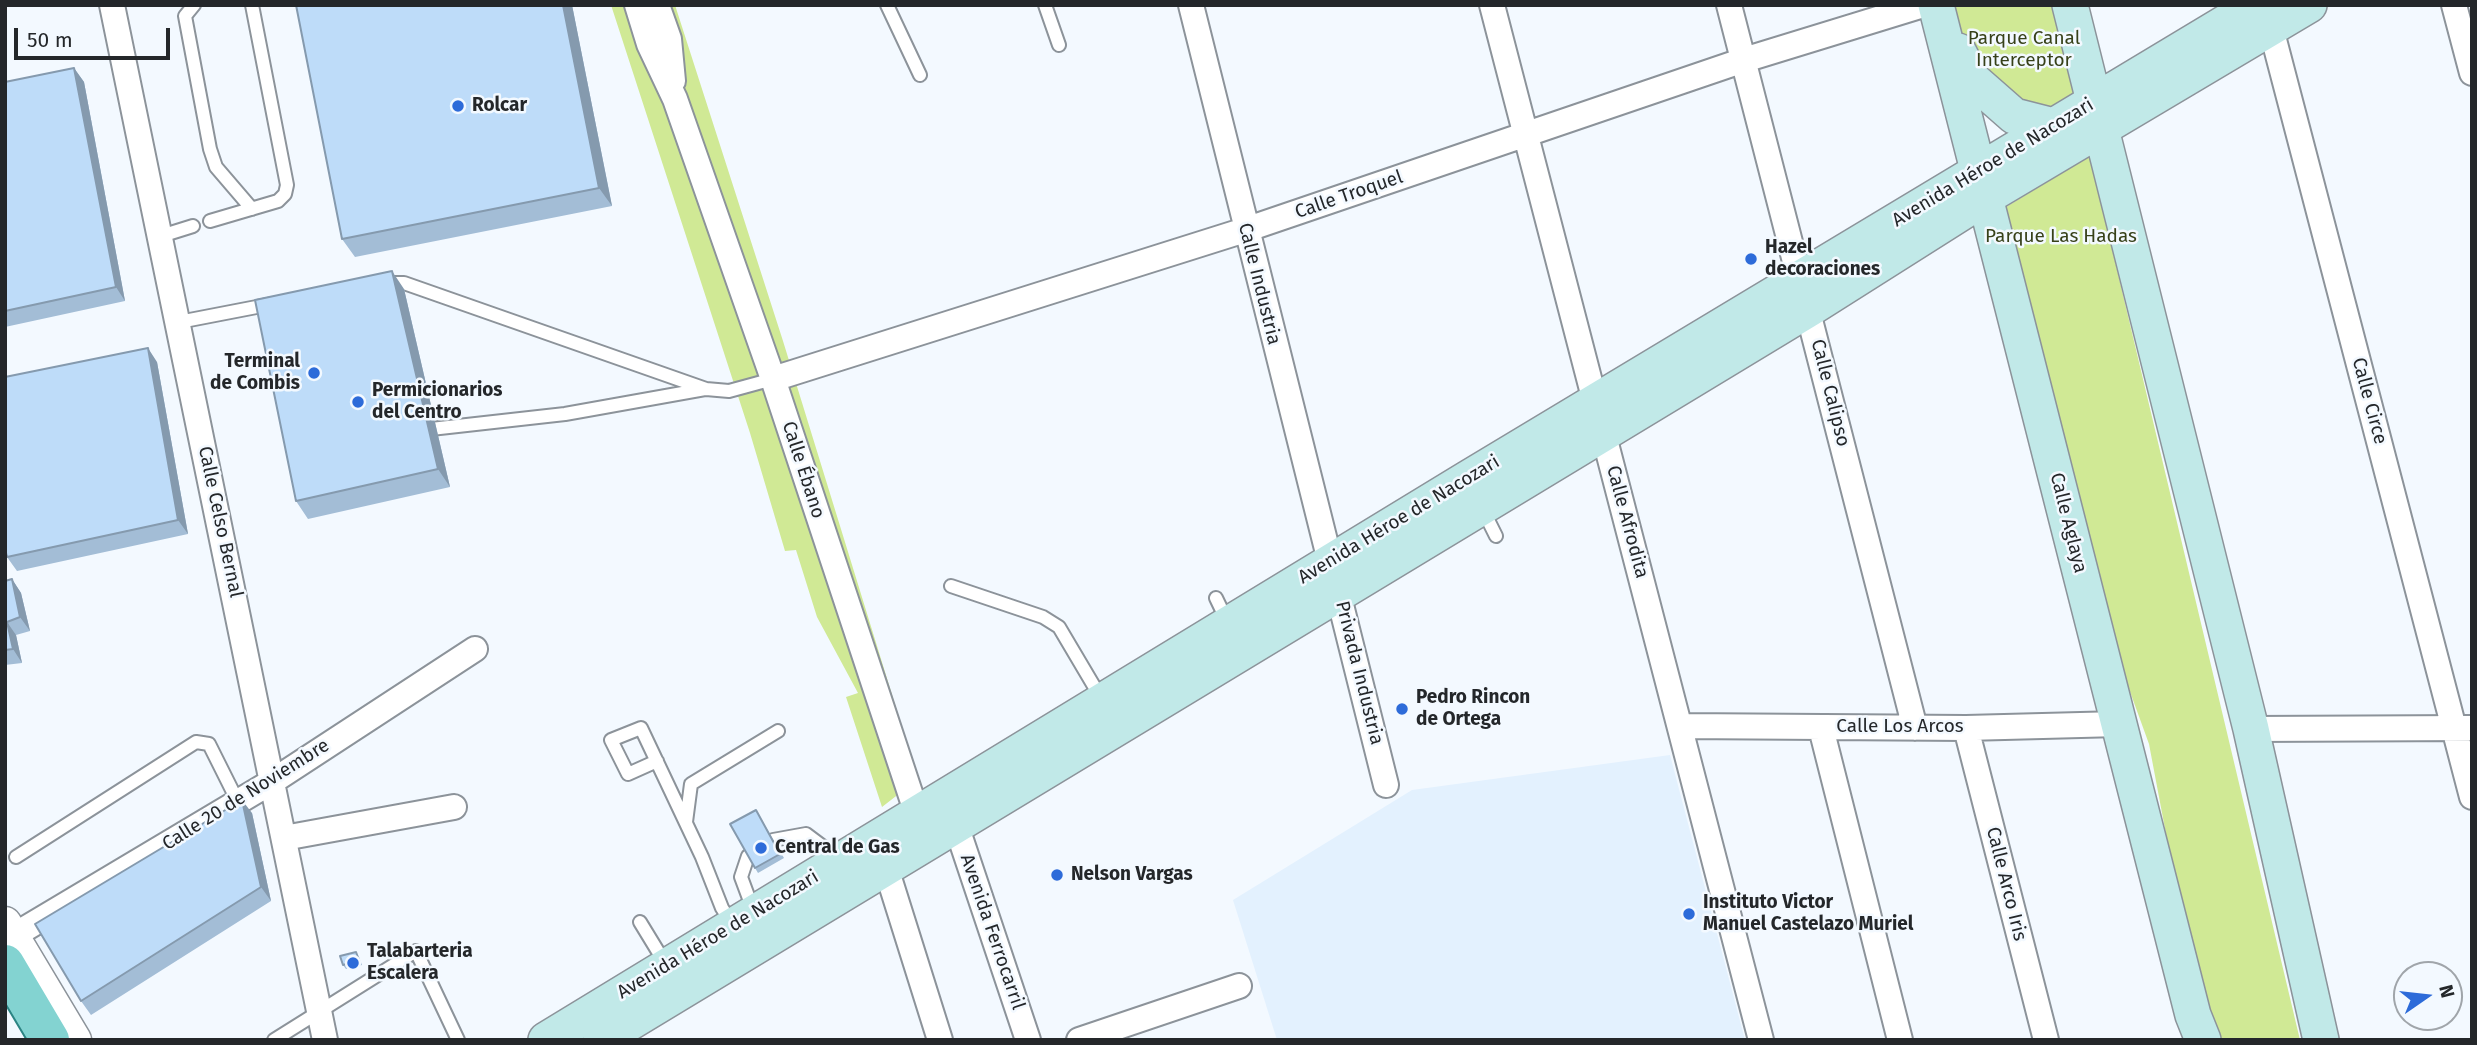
<!DOCTYPE html>
<meta charset="utf-8">
<style>
body{margin:0}
#map{position:relative;width:2477px;height:1045px;overflow:hidden;background:#f3f9ff;font-family:"Fira Sans",sans-serif}
canvas{display:block}
.frame{position:absolute;inset:0;border:7px solid #24272a;pointer-events:none}
.north{position:absolute;left:2393px;top:961px;width:70px;height:70px;box-sizing:border-box;background:#f3f9ff;border:2px solid #a0a5aa;border-radius:50%;rotate:76deg;font-size:19px;font-weight:700;line-height:28px;text-align:center;color:#24272a}
.north::after{content:'';display:block;margin:auto;width:24px;height:32px;background:#2d6bd9;clip-path:polygon(50% 0,100% 100%,50% 72%,0 100%)}
.scale{position:absolute;left:14px;top:28px;width:156px;height:32px;box-sizing:border-box;border:4px solid #24272a;border-top:0;padding-left:9px;font-size:21px;line-height:24px;white-space:nowrap;color:#24272a;-webkit-text-stroke:5px #f3f9ff;paint-order:stroke}
</style>
<div id="map">
<canvas width="2477" height="1045"></canvas>
<div class="frame"></div>
<div class="north">N</div>
<div class="scale">50 m</div>
</div>
<script>
const context = document.querySelector('canvas').getContext('2d');
context.lineJoin = 'round';
function paint(path, color) { context.fillStyle = color; context.fill(path, 'evenodd'); }
const poly = rows => new Path2D(rows.map(r => 'M' + r).join(''));
function stroke(path, color, width, dash) { context.strokeStyle = color; context.lineWidth = width; context.lineCap = dash ? 'butt' : 'round'; context.setLineDash(dash || []); context.stroke(path); }
function label(font, color, halo, rows, align = 'center') {
  context.font = font + ' "Fira Sans",sans-serif'; context.lineWidth = 5; context.setLineDash([]); context.textBaseline = 'middle'; context.strokeStyle = halo; context.fillStyle = color; for (const [text, x, y, turn = 0] of rows) {
    context.save(); context.translate(x, y); context.rotate((+turn || 0) * Math.PI / 180); context.textAlign = isNaN(turn) ? turn : align; if (halo) context.strokeText(text, 0, 0); context.fillText(text, 0, 0); context.restore();
  }
}
const built = poly([
 [1670,755,1745,1040,1277,1040,1233,900,1412,790]
]);
const green = poly([
 [611,5,675,5,783,341,918,779,882,807,846,697,858,693,817,617,796,550,785,551,750,433],
 [1945,5,2060,5,2082,100,2059,115,2007,93,1982,71],
 [2090,156,2300,1040,2220,1040,2183,924,2149,744,2112,642,2006,207]
]);
const service = poly([
 [194,5,185,16,210,149,216,167,252,209],
 [887,5,920,75],
 [1045,5,1059,45],
 [210,221,278,201,285,194,287,185,252,5],
 [161,236,193,226],
 [386,283,404,283,706,389,729,391,773,379],
 [179,322,272,304],
 [422,430,565,414,705,389],
 [1483,510,1496,536],
 [951,586,1043,617,1059,627,1101,698],
 [1216,598,1228,623],
 [657,761,628,774,611,740,641,728,702,857,722,908,733,925],
 [686,822,691,784,778,731],
 [773,840,806,834,838,858],
 [748,856,741,877,754,912],
 [16,857,196,742,209,744,238,802],
 [640,922,665,963],
 [274,1040,416,951,458,1040]
]);
const minor = poly([
 [112,5,325,1040],
 [637,5,649,44,675,99,773,379,922,829],
 [657,5,669,39,673,81],
 [1191,5,1386,785],
 [1492,5,1761,1040],
 [1729,5,1915,728],
 [2454,5,2472,73],
 [2267,13,2472,797],
 [773,379,1245,230,1744,60,1923,5],
 [1681,726,1966,728,2119,724],
 [1821,728,1900,1040],
 [1966,728,2046,1040],
 [2251,729,2472,728],
 [956,825,1028,1040],
 [284,838,454,807],
 [886,868,940,1040],
 [13,936,273,781,475,649],
 [1079,1040,1239,986]
]);
const tertiary = poly([
 [5,923,75,1040]
]);
const secondary = poly([
 [1936,5,2193,1015,2203,1040],
 [2070,5,2251,729,2321,1040],
 [1958,51,1973,80,2014,116,2065,129],
 [546,1040,1467,479,2255,5],
 [601,1040,1809,309,1986,197,2309,5]
]);
const primary = poly([
 [5,964,50,1040]
]);
const wall = poly([
 [296,5,572,5,612,206,355,257,342,239],
 [74,68,84,82,125,301,5,327,5,82],
 [404,289,450,487,308,519,296,501],
 [157,362,188,534,17,571,7,557],
 [12,579,21,593,30,631,16,635,22,663,5,665,5,581],
 [756,810,784,858,758,873,755,868],
 [252,813,271,901,91,1015,81,1001],
 [359,957,362,965,346,969,343,965]
]);
const shadedWall = poly([
 [563,5,572,5,612,206,599,188],
 [74,68,84,82,125,301,116,287],
 [392,271,404,289,450,487,438,469],
 [148,348,157,362,188,534,178,520],
 [12,579,21,593,30,631,20,617],
 [7,622,16,635,22,663,13,649],
 [242,800,252,813,271,901,261,887]
]);
const building = poly([
 [296,5,563,5,599,188,342,239,296,5],
 [74,68,116,287,5,311,5,82,74,68],
 [392,271,438,469,296,501,255,300,392,271],
 [148,348,178,520,7,557,5,549,5,377,148,348],
 [12,579,20,617,7,622,13,649,5,650,5,581,12,579],
 [242,800,261,887,81,1001,35,924,242,800],
 [756,810,780,854,755,868,730,824,756,810],
 [356,952,359,960,343,965,340,956,356,952]
]);
const markers = [
 [458,106,7,"#2d6bd9"],
 [1751,259,7,"#2d6bd9"],
 [314,373,7,"#2d6bd9"],
 [358,402,7,"#2d6bd9"],
 [1402,709,7,"#2d6bd9"],
 [761,848,7,"#2d6bd9"],
 [1057,875,7,"#2d6bd9"],
 [1689,914,7,"#2d6bd9"],
 [353,963,7,"#2d6bd9"]
];
const parkNames = [
 ["Parque Canal",2024,39],
 ["Interceptor",2024,61],
 ["Parque Las Hadas",2061,237]
];
const poiNames = [
 ["Rolcar",472,106],
 ["Hazel",1765,248],
 ["decoraciones",1765,270],
 ["Terminal",300,362,"right"],
 ["de Combis",300,384,"right"],
 ["Permicionarios",372,391],
 ["del Centro",372,413],
 ["Pedro Rincon",1416,698],
 ["de Ortega",1416,720],
 ["Central de Gas",775,848],
 ["Nelson Vargas",1071,875],
 ["Instituto Victor",1703,903],
 ["Manuel Castelazo Muriel",1703,925],
 ["Talabarteria",367,952],
 ["Escalera",367,974]
];
const streetNames = [
 ["Avenida Héroe de Nacozari",1993,163,-31],
 ["Calle Troquel",1349,195,-19],
 ["Calle Industria",1259,284,76],
 ["Calle Calipso",1830,393,76],
 ["Calle Circe",2369,401,75],
 ["Calle Ébano",803,470,72],
 ["Avenida Héroe de Nacozari",1399,520,-31],
 ["Calle Celso Bernal",220,522,78],
 ["Calle Afrodita",1627,522,75],
 ["Calle Aglaya",2068,523,76],
 ["Privada Industria",1359,673,76],
 ["Calle Los Arcos",1900,727],
 ["Calle 20 de Noviembre",246,795,-32],
 ["Calle Arco Iris",2006,884,76],
 ["Avenida Ferrocarril",992,932,71],
 ["Avenida Héroe de Nacozari",718,935,-31]
];
paint(built, '#e3f1fe');
paint(green, '#d0e995');
stroke(service, '#8c939a', 16);
stroke(minor, '#8c939a', 28);
stroke(tertiary, '#8c939a', 35);
stroke(secondary, '#8c939a', 38);
stroke(primary, '#2c8483', 42);
stroke(service, '#fff', 12);
stroke(minor, '#fff', 24);
stroke(tertiary, '#fff', 32);
stroke(secondary, '#c1e9e8', 35);
stroke(primary, '#83d3d1', 38);
paint(wall, '#a3bdd6');
paint(shadedWall, '#859aae');
paint(building, '#bedcf9');
stroke(building, '#859aae', 2);
for (const [x, y, r, color] of markers) { const dot = new Path2D(); dot.arc(x, y, r, 0, 2 * Math.PI); context.fillStyle = color; context.fill(dot); stroke(dot, '#f3f9ff', 2.5); }
label('19px', '#374119', '#f3f9ff', parkNames);
label('bold 19px', '#24272a', '#f3f9ff', poiNames, 'left');
label('19px', '#24272a', '#f3f9ff', streetNames);
</script>
